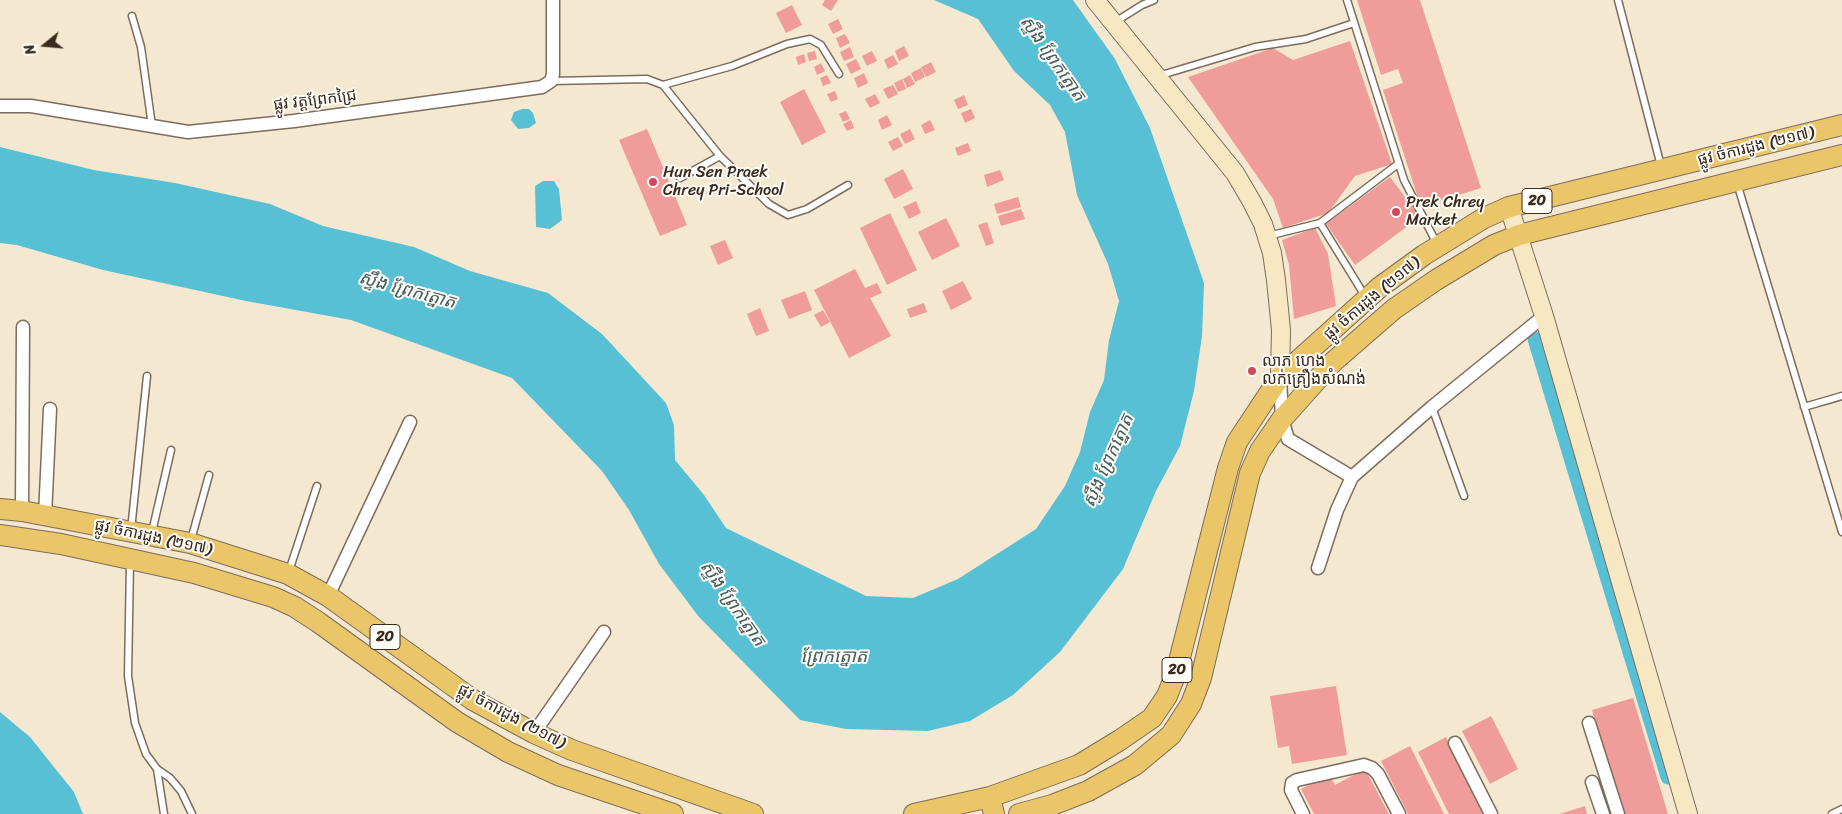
<!DOCTYPE html>
<meta charset="utf-8">
<style>
body{margin:0}
#map{position:relative;width:1842px;height:814px;overflow:hidden;background:#f4e8d1;font-family:Sriracha,sans-serif}
canvas{display:block}
.north{position:absolute;left:20px;top:20px;width:50px;height:50px;-webkit-text-stroke:4px #fdfcf7;paint-order:stroke;rotate:253deg;font-size:14px;font-weight:700;line-height:20px;text-align:center;color:#3b2a1e}
.north::after{content:'';display:block;margin:auto;width:18px;height:22px;background:#3b2a1e;clip-path:polygon(50% 0,100% 100%,50% 72%,0 100%)}
</style>
<div id="map">
<canvas width="1842" height="814"></canvas>
<div class="north">N</div>
</div>
<script>
const context = document.querySelector('canvas').getContext('2d');
context.lineJoin = 'round';
function paint(path, color) { context.fillStyle = color; context.fill(path, 'evenodd'); }
const poly = rows => new Path2D(rows.map(r => 'M' + r).join(''));
function stroke(path, color, width, dash) { context.strokeStyle = color; context.lineWidth = width; context.lineCap = dash ? 'butt' : 'round'; context.setLineDash(dash || []); context.stroke(path); }
function label(font, color, halo, rows, align = 'center') {
  context.font = font + ' Sriracha,"Noto Sans Khmer",sans-serif'; context.lineWidth = 4; context.setLineDash([]); context.textBaseline = 'middle'; context.strokeStyle = halo; context.fillStyle = color; for (const [text, x, y, turn = 0] of rows) {
    context.save(); context.translate(x, y); context.rotate((+turn || 0) * Math.PI / 180); context.textAlign = isNaN(turn) ? turn : align; if (halo) context.strokeText(text, 0, 0); context.fillText(text, 0, 0); context.restore();
  }
}
const water = poly([
 [934,0,1073,0,1115,59,1150,128,1204,283,1202,336,1194,391,1180,446,1156,491,1123,569,1060,652,1013,695,970,721,928,731,846,729,800,720,699,617,659,564,629,510,602,471,512,378,351,320,246,301,103,270,17,245,0,243,0,147,94,170,175,183,270,204,323,226,414,247,470,271,548,293,602,334,666,403,674,425,675,460,704,495,726,528,866,596,913,598,958,579,1036,529,1065,486,1080,452,1090,412,1104,380,1109,340,1119,301,1108,264,1077,195,1065,132,1050,105,1014,71,978,19],
 [522,109,529,109,533,113,536,123,529,128,518,129,511,120,514,112],
 [543,181,554,181,559,189,562,220,550,229,536,227,535,186],
 [0,712,30,737,74,792,83,814,0,814]
]);
const canal = poly([
 [1535,339,1668,777]
]);
const building = poly([
 [825,0,838,0,831,11,822,5],
 [1357,0,1420,0,1481,188,1421,207,1383,90,1403,83,1398,69,1381,75],
 [792,5,802,25,786,33,776,13],
 [838,19,843,29,833,34,828,24],
 [845,34,850,43,840,48,836,38],
 [1350,41,1392,164,1355,176,1328,213,1283,228,1273,199,1188,77,1273,48,1293,60],
 [904,46,909,56,899,61,895,51],
 [850,47,854,57,844,61,840,52],
 [815,51,817,59,809,61,807,53],
 [872,51,877,61,867,66,862,56],
 [804,54,806,62,798,65,796,57],
 [893,55,898,64,888,69,884,60],
 [856,59,861,69,851,74,846,64],
 [931,62,936,72,926,77,921,67],
 [821,63,825,71,817,75,814,67],
 [921,68,925,77,915,82,911,73],
 [864,73,868,83,858,88,854,78],
 [827,75,831,83,823,86,820,78],
 [910,75,915,84,907,88,903,79],
 [902,79,906,89,898,92,894,83],
 [893,85,898,94,888,99,883,89],
 [804,89,826,132,802,145,780,102],
 [835,91,838,99,831,102,827,94],
 [875,94,880,103,870,108,865,99],
 [964,95,968,105,958,109,954,100],
 [971,109,975,118,965,123,961,113],
 [846,111,850,119,843,122,839,114],
 [887,115,892,125,882,130,878,120],
 [851,120,854,128,847,131,843,124],
 [930,120,935,130,925,134,921,125],
 [647,129,687,225,660,236,619,140],
 [910,129,915,139,905,144,900,134],
 [898,137,903,146,893,151,888,142],
 [968,143,971,151,958,156,955,148],
 [903,169,913,189,894,199,884,179],
 [1000,170,1004,180,987,187,984,175],
 [1390,177,1420,217,1355,265,1326,224],
 [1018,197,1021,207,997,214,994,204],
 [916,201,921,213,909,219,903,207],
 [1021,209,1025,219,1001,226,998,216],
 [890,213,917,270,887,285,860,228],
 [946,218,960,246,932,260,918,232],
 [987,222,994,243,986,246,978,225],
 [1315,228,1328,254,1336,306,1294,319,1289,265,1282,240],
 [725,240,733,258,718,265,710,246],
 [855,269,865,288,877,283,882,293,870,298,891,336,849,358,814,290],
 [963,281,972,299,951,310,942,291],
 [805,291,812,310,789,319,781,300],
 [924,303,927,312,910,318,907,309],
 [760,308,769,331,756,336,747,314],
 [823,310,830,322,821,327,814,315],
 [1336,686,1347,755,1292,764,1289,746,1278,748,1270,696],
 [1633,698,1668,814,1623,814,1592,710],
 [1491,716,1518,769,1490,784,1462,731],
 [1446,737,1484,814,1449,814,1418,752],
 [1410,746,1444,814,1408,814,1381,761],
 [1365,769,1389,814,1314,814,1301,789,1329,774,1335,785],
 [1585,806,1587,814,1560,814]
]);
const lane = poly([
 [1347,0,1404,180,1437,244],
 [1618,0,1661,166],
 [132,16,141,47,152,126],
 [1115,22,1142,5,1154,0],
 [1158,76,1255,47,1306,39,1354,23],
 [551,81,647,79,663,85,720,156,769,204,788,215,807,209,848,185],
 [663,85,732,66,787,44,810,39,821,45,839,74],
 [680,178,720,156],
 [1737,183,1842,532],
 [1320,223,1365,296],
 [1268,236,1320,223,1398,164],
 [1432,407,1464,496],
 [1804,407,1842,396],
 [131,530,147,376],
 [152,532,171,450],
 [191,540,209,475],
 [130,562,128,676,135,723,146,754,157,769,170,778,181,791,192,814],
 [289,571,317,486],
 [157,769,164,814],
 [1832,814,1842,809]
]);
const street = poly([
 [0,106,31,106,188,132,294,121,542,87,551,81,553,74,553,0],
 [1280,377,1282,419,1288,439,1352,477],
 [22,511,23,327],
 [45,516,50,409],
 [1318,568,1337,510,1352,477,1432,407,1544,316],
 [328,596,410,422],
 [1589,723,1618,814],
 [534,733,604,632],
 [1455,743,1491,814],
 [1592,782,1603,814],
 [1303,814,1291,790,1292,783,1297,780,1364,765,1372,768,1378,774,1399,814]
]);
const secondary = poly([
 [1095,0,1235,173,1252,202,1263,224,1272,253,1276,280,1281,330,1280,377],
 [1509,207,1544,316,1688,814]
]);
const primary = poly([
 [0,509,22,511,190,543,288,574,328,596,473,700,534,733,572,750,753,814],
 [0,535,61,544,194,573,273,597,295,607,318,622,457,722,508,752,558,775,673,814],
 [990,797,994,814],
 [914,814,990,797,1079,765,1120,740,1152,718,1167,696,1176,673,1228,468,1237,442,1280,377,1380,287,1424,255,1484,218,1509,207,1842,125],
 [1019,814,1052,805,1088,791,1135,765,1171,735,1191,704,1201,678,1250,473,1260,451,1282,419,1333,362,1394,309,1436,280,1494,245,1519,235,1842,155]
]);
const markers = [
 [653,182,5,"#d1495b"],
 [1396,212,5,"#d1495b"],
 [1252,371,5,"#d1495b"]
];
const shields = [
 [1537,201,30],
 [385,637,30],
 [1177,670,30]
];
const shieldNames = [
 ["20",1537,201],
 ["20",385,637],
 ["20",1177,670]
];
const streetNames = [
 ["ផ្លូវ វត្តព្រែកជ្រៃ",315,101,-7],
 ["ផ្លូវ ចំការដូង (២១៧)",1756,147,-14],
 ["ផ្លូវ ចំការដូង (២១៧)",1372,299,-40],
 ["ផ្លូវ ចំការដូង (២១៧)",153,538,12],
 ["ផ្លូវ ចំការដូង (២១៧)",511,717,28]
];
const poiNames = [
 ["Hun Sen Praek",663,173],
 ["Chrey Pri-School",663,191],
 ["Prek Chrey",1406,203],
 ["Market",1406,221],
 ["លាភ ហេង",1262,362],
 ["លក់គ្រឿងសំណង់",1262,380]
];
const waterNames = [
 ["ស្ទឹង ព្រែកត្នោត",1052,59,55],
 ["ស្ទឹង ព្រែកត្នោត",407,291,15],
 ["ស្ទឹង ព្រែកត្នោត",1109,461,-66],
 ["ស្ទឹង ព្រែកត្នោត",732,604,55],
 ["ព្រែកត្នោត",834,657]
];
paint(water, '#58c0d5');
stroke(canal, '#58c0d5', 15);
paint(building, '#f09c9a');
stroke(lane, '#7c6c5d', 9);
stroke(street, '#7c6c5d', 15);
stroke(secondary, '#7c6c5d', 20);
stroke(primary, '#7c6c5d', 22);
stroke(lane, '#fff', 6);
stroke(street, '#fff', 12);
stroke(secondary, '#f7e8c3', 18);
stroke(primary, '#ebc669', 20);
for (const [x, y, r, color] of markers) { const dot = new Path2D(); dot.arc(x, y, r, 0, 2 * Math.PI); context.fillStyle = color; context.fill(dot); stroke(dot, '#fdfcf7', 2); }
for (const [x, y, w] of shields) { const box = new Path2D(); box.roundRect(x - w / 2, y - 12.5, w, 25, 4); context.fillStyle = '#fdfcf7'; context.fill(box); stroke(box, '#3b2a1e', 1); }
label('bold 15px', '#3b2a1e', null, shieldNames);
label('16px', '#3b2a1e', '#fdfcf7', streetNames);
label('16px', '#3b2a1e', '#fdfcf7', poiNames, 'left');
label('italic 18px', '#455e5e', '#fdfcf7', waterNames);
</script>
